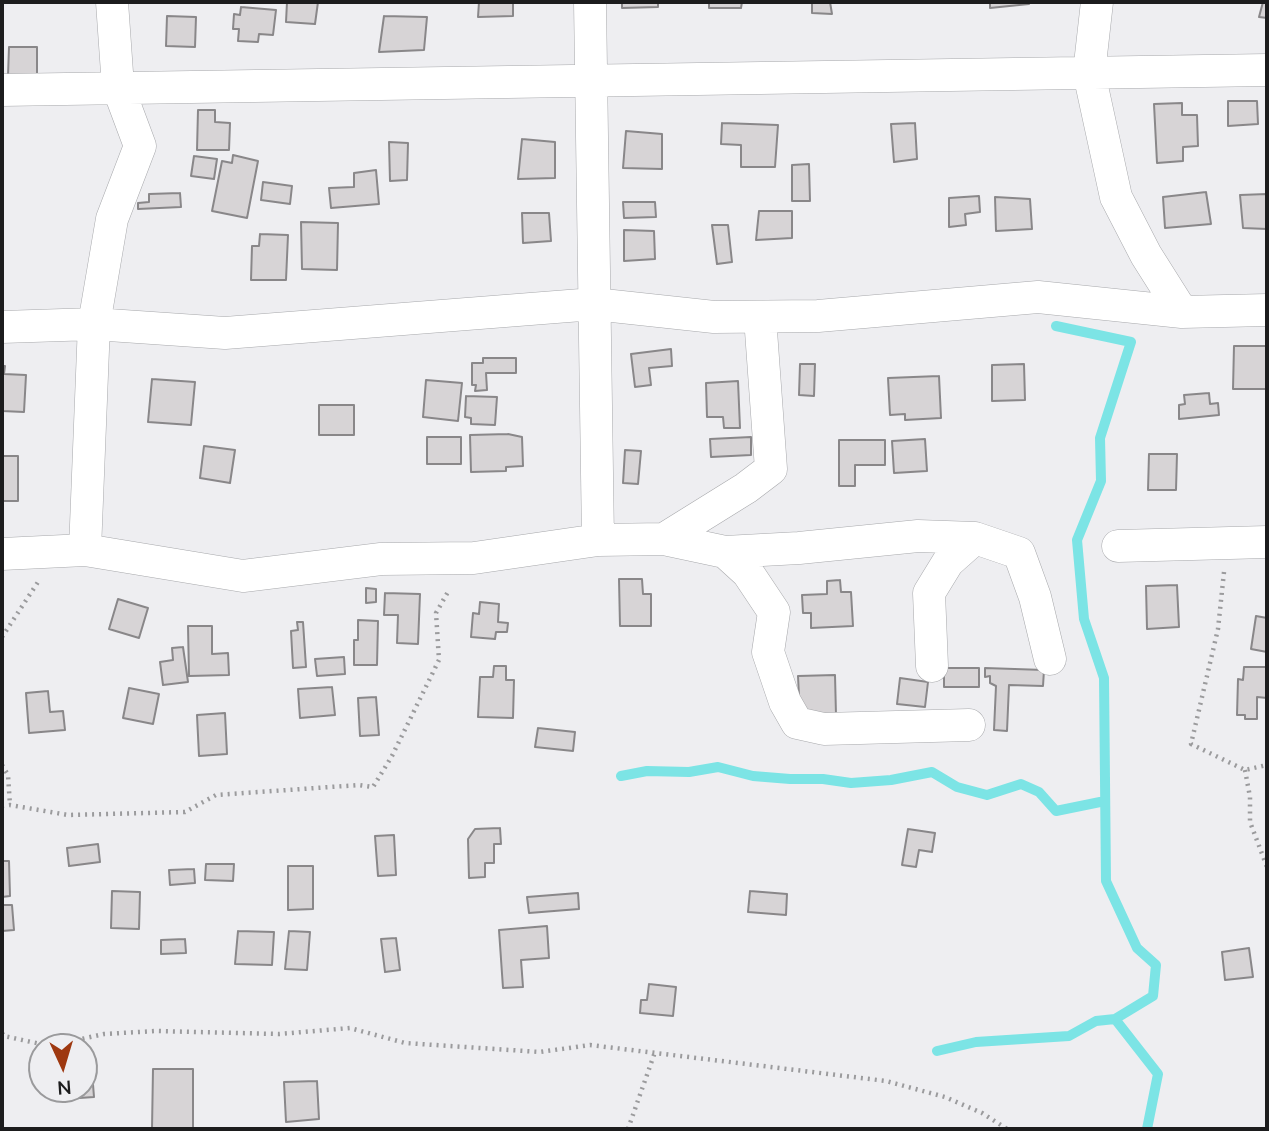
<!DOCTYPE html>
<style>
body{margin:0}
#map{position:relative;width:1269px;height:1131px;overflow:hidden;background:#eeeef1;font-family:"Nunito Sans",sans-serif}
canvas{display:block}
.frame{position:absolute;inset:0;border:4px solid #1c1c1d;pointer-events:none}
.north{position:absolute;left:28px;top:1033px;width:70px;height:70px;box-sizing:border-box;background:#eeeef1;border:2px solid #9a9a9c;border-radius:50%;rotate:176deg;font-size:19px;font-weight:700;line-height:28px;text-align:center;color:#1c1c1d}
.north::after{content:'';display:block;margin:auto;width:24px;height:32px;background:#9e3810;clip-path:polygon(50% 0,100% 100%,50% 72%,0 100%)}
</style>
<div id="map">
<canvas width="1269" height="1131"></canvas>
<div class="frame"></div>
<div class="north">N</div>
</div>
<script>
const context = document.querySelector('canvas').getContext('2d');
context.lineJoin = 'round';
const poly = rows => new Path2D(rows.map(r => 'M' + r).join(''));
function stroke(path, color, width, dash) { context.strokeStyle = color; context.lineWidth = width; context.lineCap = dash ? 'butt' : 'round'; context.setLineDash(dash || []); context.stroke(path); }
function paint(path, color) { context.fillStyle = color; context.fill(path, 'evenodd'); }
const stream = poly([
 [1056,326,1131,342,1100,438,1101,481,1077,540,1084,619,1104,678,1106,881,1137,948,1156,965,1153,996,1115,1019,1158,1074,1147,1129],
 [621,776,647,771,689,772,718,767,753,776,790,779,823,779,851,783,891,780,932,772,957,787,987,795,1021,784,1039,792,1056,811,1105,801],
 [937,1051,976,1042,1069,1036,1096,1021,1115,1019]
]);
const building = poly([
 [287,2,318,2,315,24,286,22,287,2],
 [479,2,513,2,513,16,478,17,479,2],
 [622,2,658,2,658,7,622,8,622,2],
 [709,2,742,2,741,8,709,8,709,2],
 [812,2,830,2,832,14,812,13,812,2],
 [990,2,1028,2,1029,4,990,8,990,2],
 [1263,2,1267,2,1267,18,1259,17,1263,2],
 [241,7,276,10,273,35,259,34,258,42,238,41,239,29,233,29,234,14,240,15,241,7],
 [167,16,196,17,195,47,166,46,167,16],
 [384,16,427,17,424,50,379,52,384,16],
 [9,47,37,47,37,77,8,76,9,47],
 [1228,101,1257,101,1258,124,1228,126,1228,101],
 [1182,103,1182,115,1197,115,1198,146,1183,147,1183,161,1157,163,1154,104,1182,103],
 [198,110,215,110,215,122,230,123,229,150,197,150,198,110],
 [722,123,778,125,775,167,741,167,741,145,721,144,722,123],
 [915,123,917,159,894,162,891,124,915,123],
 [626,131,662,134,662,169,623,168,626,131],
 [522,139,555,142,555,178,518,179,522,139],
 [389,142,408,143,407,180,390,181,389,142],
 [233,155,258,161,247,218,212,211,222,161,232,163,233,155],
 [194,156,217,159,214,179,191,176,194,156],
 [809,164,810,201,792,201,792,165,809,164],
 [376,170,379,204,331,208,329,188,354,187,354,173,376,170],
 [263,182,292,186,290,204,261,200,263,182],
 [1206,192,1211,224,1165,228,1163,197,1206,192],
 [180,193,181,207,138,209,138,203,149,202,149,194,180,193],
 [1267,194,1267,229,1243,228,1240,195,1267,194],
 [979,196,980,212,965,214,966,225,949,227,949,198,979,196],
 [995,197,1030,199,1032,229,996,231,995,197],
 [623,202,655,202,656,217,624,218,623,202],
 [759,211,792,211,792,238,756,240,759,211],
 [522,213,549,213,551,241,523,243,522,213],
 [301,222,338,223,337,270,302,269,301,222],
 [712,225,728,225,732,262,717,264,712,225],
 [624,230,654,231,655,259,624,261,624,230],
 [260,234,288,235,286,280,251,280,252,246,259,246,260,234],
 [1234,346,1267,346,1267,389,1233,389,1234,346],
 [671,349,672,366,649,368,651,385,635,387,631,354,671,349],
 [483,358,516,358,516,373,486,373,487,390,475,391,476,385,472,385,472,363,483,363,483,358],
 [800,364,815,364,814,396,799,395,800,364],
 [1024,364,1025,400,992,401,992,365,1024,364],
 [2,366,5,366,4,374,26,375,24,412,2,411,2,366],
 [939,376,941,418,905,420,905,414,890,415,888,378,939,376],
 [152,379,195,382,191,425,148,422,152,379],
 [426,380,462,383,458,421,423,417,426,380],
 [738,381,740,428,724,428,723,417,707,417,706,383,738,381],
 [1209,393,1210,404,1218,403,1219,415,1179,419,1179,405,1185,404,1184,395,1209,393],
 [466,396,497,397,495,425,471,424,471,418,465,417,466,396],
 [319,405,354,405,354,435,319,435,319,405],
 [508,434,522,437,523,466,506,467,506,471,471,472,470,435,508,434],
 [427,437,461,437,461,464,427,464,427,437],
 [751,437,751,455,711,457,710,439,751,437],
 [925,439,927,471,894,473,892,441,925,439],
 [839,440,885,440,885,465,855,465,855,486,839,486,839,440],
 [204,446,235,450,230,483,200,478,204,446],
 [625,450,641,451,638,484,623,483,625,450],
 [1149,454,1177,454,1176,490,1148,490,1149,454],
 [2,456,18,456,18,501,2,501,2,456],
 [619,579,642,579,643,594,651,594,651,626,620,626,619,579],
 [840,580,841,592,851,592,853,626,811,628,811,613,803,613,802,595,827,594,827,581,840,580],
 [1177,585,1179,627,1147,629,1146,586,1177,585],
 [366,588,376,589,376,602,366,603,366,588],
 [385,593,420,594,418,644,397,643,398,615,384,615,385,593],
 [118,599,148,608,139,638,109,629,118,599],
 [480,602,499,604,498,622,508,623,507,632,496,632,495,639,471,637,473,613,479,614,480,602],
 [1256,616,1267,618,1267,652,1251,649,1256,616],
 [358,620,378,621,377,665,354,665,354,640,358,640,358,620],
 [297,622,303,622,306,667,293,668,291,631,298,630,297,622],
 [188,626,212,626,212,654,228,653,229,675,189,676,188,626],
 [183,647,188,682,163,685,160,662,173,660,172,648,183,647],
 [344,657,345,674,317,676,315,659,344,657],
 [494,666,506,666,506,680,514,680,513,718,478,717,480,677,493,677,494,666],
 [1244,667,1267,667,1267,698,1257,697,1257,719,1245,719,1245,715,1237,715,1238,679,1243,680,1244,667],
 [944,668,979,668,979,687,944,687,944,668],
 [985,668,1044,670,1043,686,1009,685,1007,731,994,730,996,686,990,683,990,676,985,677,985,668],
 [835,675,836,715,800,716,798,676,835,675],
 [900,678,928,682,925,707,897,704,900,678],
 [332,687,335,715,300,718,298,689,332,687],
 [129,688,159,694,153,724,123,718,129,688],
 [48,691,50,712,63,711,65,730,29,733,26,693,48,691],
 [376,697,379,735,360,736,358,698,376,697],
 [225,713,227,754,199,756,197,715,225,713],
 [538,728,575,732,573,751,535,747,538,728],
 [500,828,501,844,494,844,494,863,485,863,485,877,469,878,468,839,475,829,500,828],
 [908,829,935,833,932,852,919,850,916,867,902,865,908,829],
 [394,835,396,875,378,876,375,836,394,835],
 [98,844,100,862,69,866,67,848,98,844],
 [2,861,9,861,10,896,2,897,2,861],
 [206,864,234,864,233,881,205,880,206,864],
 [288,866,313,866,313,909,288,910,288,866],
 [194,869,195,883,170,885,169,870,194,869],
 [112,891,140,892,139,929,111,928,112,891],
 [750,891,787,894,786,915,748,912,750,891],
 [578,893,579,909,529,913,527,897,578,893],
 [2,905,12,905,14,930,2,931,2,905],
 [547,926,549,958,521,960,523,987,503,988,499,930,547,926],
 [238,931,274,932,272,965,235,964,238,931],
 [289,931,310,932,307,970,285,969,289,931],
 [396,938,400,970,385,972,381,939,396,938],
 [185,939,186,953,161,954,161,940,185,939],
 [1249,948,1253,977,1225,980,1222,952,1249,948],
 [649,984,676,987,673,1016,640,1013,641,1000,647,1000,649,984],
 [84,1059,91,1059,94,1097,65,1099,64,1089,84,1089,84,1059],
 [153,1069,193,1069,193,1129,152,1129,153,1069],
 [317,1081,319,1119,286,1122,284,1082,317,1081]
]);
const path = poly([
 [1224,572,1218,629,1191,744,1245,770,1267,765],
 [2,637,38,582],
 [2,765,8,775,10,805],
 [1245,770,1250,797,1250,822,1267,867],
 [2,806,10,805,68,815,185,812,216,795,359,785,373,787,392,756,439,660,436,613,449,590],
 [2,1033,4,1036,50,1046,104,1034,156,1031,279,1034,350,1028,405,1043,540,1052,590,1045,886,1081,945,1097,982,1113,1007,1129],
 [628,1129,655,1052]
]);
const minor = poly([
 [590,2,598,540],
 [1097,2,1089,73,1116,197,1146,255,1182,312],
 [2,90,1267,70],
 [2,327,94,324,225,333,594,304,714,317,818,316,1038,297,1182,312,1267,310],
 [664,539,725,552,799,548,918,536,975,538,1019,553,1035,597,1050,659],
 [1118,546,1267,542],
 [85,550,94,324,112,219,140,146,118,87,112,2],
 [725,552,748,573,774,612,768,652,785,702,797,723,824,729,969,725],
 [2,554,85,550,243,576,381,559,474,558,598,540,664,539,746,488,771,469,760,317],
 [932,666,929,593,948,562,975,538]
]);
stroke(stream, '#7ce4e5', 10);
paint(building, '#d7d4d6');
stroke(building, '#898789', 2);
stroke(minor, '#a7a8ab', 33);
stroke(path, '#9b9b9d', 4.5, [2, 5]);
stroke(minor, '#fff', 32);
</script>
